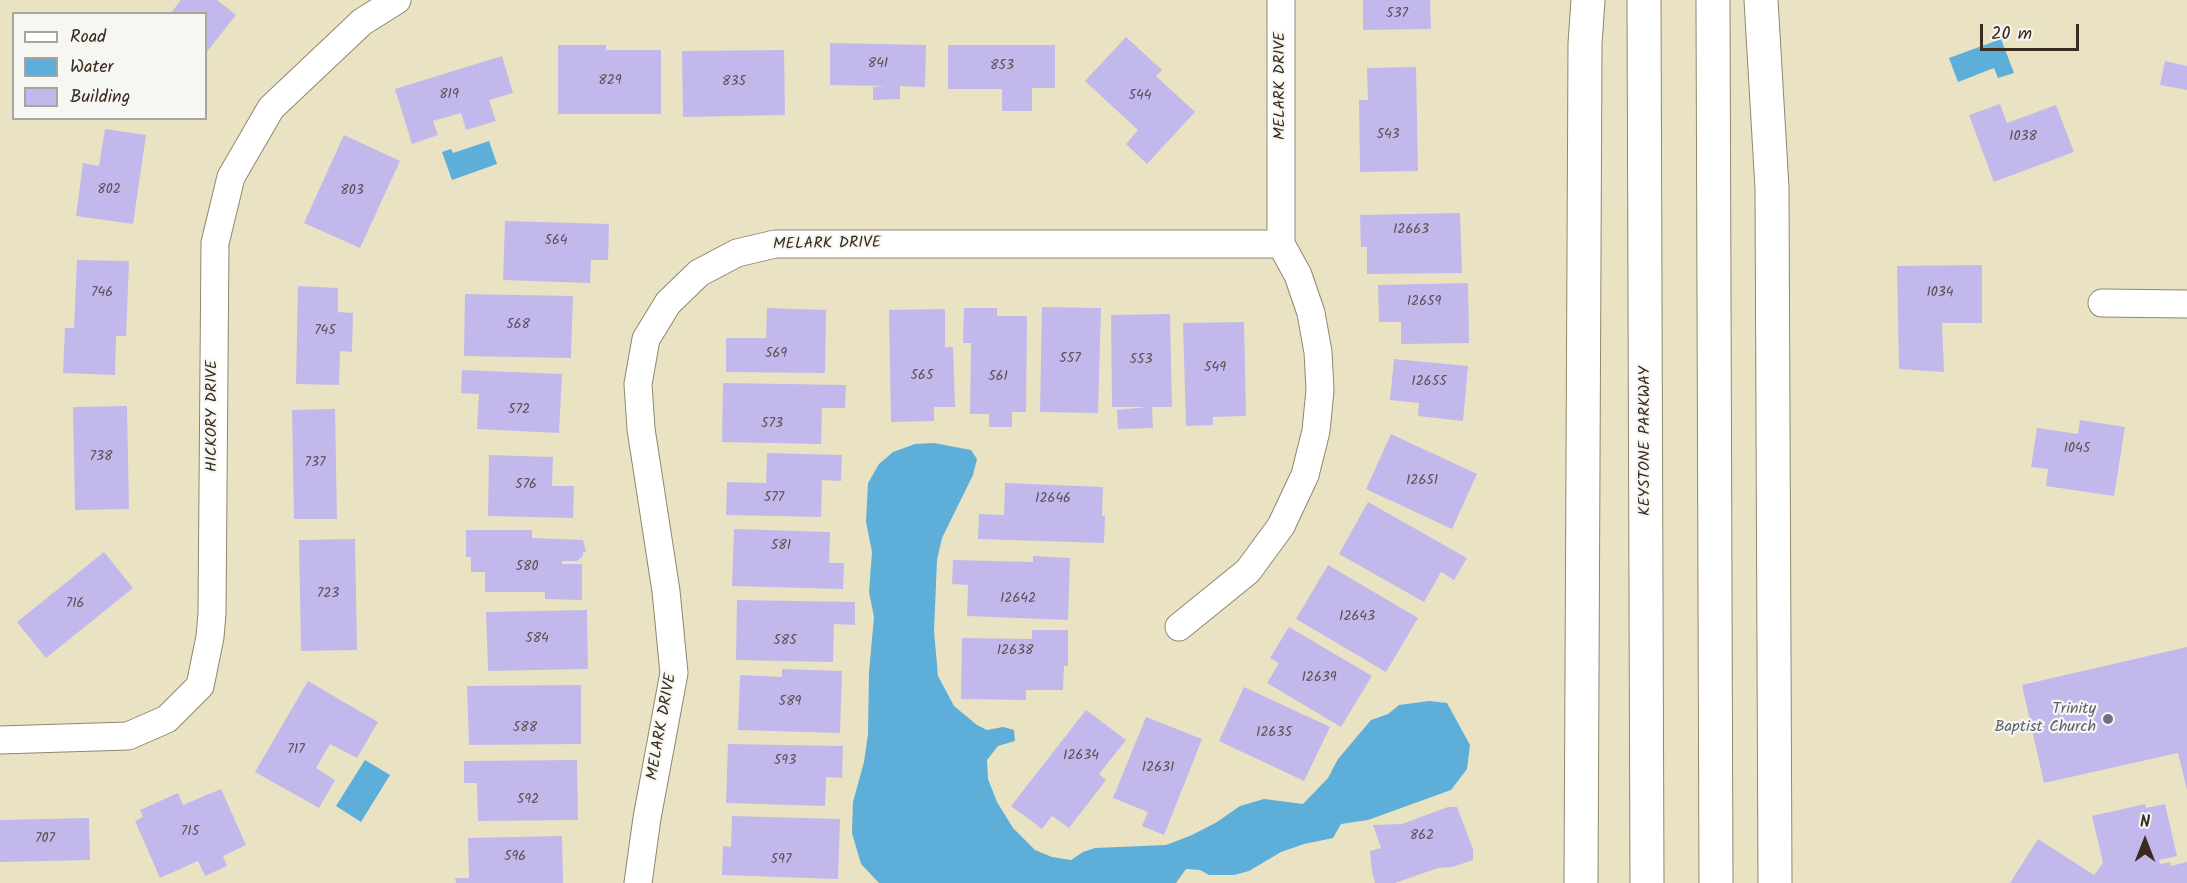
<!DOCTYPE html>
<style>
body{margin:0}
#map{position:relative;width:2187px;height:883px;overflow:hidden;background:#e9e3c3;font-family:Kalam,sans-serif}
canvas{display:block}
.legend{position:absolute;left:12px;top:12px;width:195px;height:108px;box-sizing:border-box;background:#f6f6f2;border:2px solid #aba49d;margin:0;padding:8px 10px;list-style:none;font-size:18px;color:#3b2a1e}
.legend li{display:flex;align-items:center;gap:12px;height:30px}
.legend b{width:30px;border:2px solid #aba49d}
.north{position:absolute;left:2115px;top:811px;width:60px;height:60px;-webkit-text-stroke:4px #f6f6f2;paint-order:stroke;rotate:0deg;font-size:16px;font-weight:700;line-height:24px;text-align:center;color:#3b2a1e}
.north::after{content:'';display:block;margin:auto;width:21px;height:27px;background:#3b2a1e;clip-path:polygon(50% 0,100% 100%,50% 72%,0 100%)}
.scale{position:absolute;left:1980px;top:24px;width:99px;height:27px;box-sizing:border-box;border:3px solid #3b2a1e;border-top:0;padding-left:8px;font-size:18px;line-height:21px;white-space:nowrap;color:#3b2a1e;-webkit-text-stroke:4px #f6f6f2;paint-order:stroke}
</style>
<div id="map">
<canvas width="2187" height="883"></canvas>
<ul class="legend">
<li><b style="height:8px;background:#fff"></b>Road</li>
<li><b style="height:16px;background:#5daed8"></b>Water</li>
<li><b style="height:16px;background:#c2b8ec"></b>Building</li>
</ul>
<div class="north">N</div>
<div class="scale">20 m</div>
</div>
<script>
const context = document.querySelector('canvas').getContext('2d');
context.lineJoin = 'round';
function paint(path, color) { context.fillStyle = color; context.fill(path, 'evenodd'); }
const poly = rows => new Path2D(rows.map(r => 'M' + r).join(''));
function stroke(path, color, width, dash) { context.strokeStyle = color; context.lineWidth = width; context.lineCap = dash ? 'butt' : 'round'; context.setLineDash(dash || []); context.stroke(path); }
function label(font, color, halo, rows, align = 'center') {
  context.font = font + ' Kalam,sans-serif'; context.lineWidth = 4.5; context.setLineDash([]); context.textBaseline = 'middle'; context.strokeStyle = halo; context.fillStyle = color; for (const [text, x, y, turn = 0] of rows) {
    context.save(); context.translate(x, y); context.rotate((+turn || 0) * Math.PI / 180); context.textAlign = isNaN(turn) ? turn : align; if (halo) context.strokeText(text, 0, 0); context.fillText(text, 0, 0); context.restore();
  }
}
const water = poly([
 [2001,39,2014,73,1998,78,1994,68,1958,82,1949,58],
 [489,141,497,164,452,180,442,152,451,149,453,153],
 [934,443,971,450,977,459,973,475,942,538,937,560,934,631,938,676,954,706,977,725,987,730,1003,727,1014,730,1015,741,998,746,987,760,988,779,997,802,1013,828,1035,850,1052,857,1071,860,1083,852,1095,848,1166,845,1192,835,1217,822,1240,806,1264,799,1303,804,1328,778,1338,759,1371,720,1388,714,1399,705,1429,701,1447,703,1470,745,1467,769,1451,790,1368,820,1341,824,1333,838,1304,844,1281,852,1249,871,1234,875,1209,875,1200,870,1186,869,1176,883,879,883,861,864,852,833,853,802,864,762,868,734,869,672,874,617,869,592,872,552,866,522,868,483,879,464,893,452,915,444],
 [365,760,390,775,361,822,336,806]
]);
const building = poly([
 [181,0,217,0,236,15,206,53,206,14,170,14],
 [1363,0,1430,0,1431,29,1363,30],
 [1126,37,1162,70,1156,76,1195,112,1147,164,1126,144,1138,130,1085,81],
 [830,43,926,45,925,87,900,86,900,99,873,100,873,87,886,86,830,85],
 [558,45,606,45,606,50,661,50,661,114,558,114],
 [948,45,1055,45,1055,88,1032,88,1032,111,1002,111,1002,89,948,89],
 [784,50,785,115,683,117,682,51],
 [502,56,513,93,489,100,496,121,466,130,461,113,433,121,438,135,412,144,395,89],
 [2165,61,2187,66,2187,90,2160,85],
 [1416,67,1418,171,1360,172,1359,100,1368,100,1367,68],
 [2000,104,2007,123,2056,105,2074,152,1994,182,1969,115],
 [105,129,146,135,133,224,76,216,83,163,99,166],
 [344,135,400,161,360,248,304,223],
 [1460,213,1462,273,1367,274,1367,247,1361,247,1360,215],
 [505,221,609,224,608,260,591,260,590,283,503,280],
 [77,260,129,261,126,336,116,336,115,375,63,373,65,328,74,328],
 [1982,265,1982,323,1942,323,1944,372,1899,369,1897,266],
 [1468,283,1469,343,1401,344,1401,322,1379,322,1378,285],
 [298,286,338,288,338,312,353,313,352,352,340,351,339,385,296,384],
 [465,294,573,296,571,358,464,356],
 [1042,307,1101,308,1098,413,1040,412],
 [767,308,826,310,825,373,726,372,726,338,766,338],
 [964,308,997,308,997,316,1027,316,1026,412,1012,412,1012,427,989,427,989,414,970,414,971,343,963,343],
 [945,309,945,347,953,347,955,407,934,407,934,421,891,422,889,310],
 [1170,314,1172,407,1152,407,1153,428,1118,429,1117,410,1148,407,1112,407,1111,315],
 [1244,322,1246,416,1213,417,1213,425,1186,426,1183,323],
 [1394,359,1468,366,1463,421,1418,416,1419,403,1390,400],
 [462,370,562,374,559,433,477,429,479,394,461,393],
 [723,383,846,385,845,408,822,408,821,444,722,442],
 [127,406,129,509,75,510,73,407],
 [335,409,337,519,294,519,292,410],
 [2080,420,2125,427,2114,496,2046,486,2048,469,2031,467,2037,428,2078,434],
 [1391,434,1477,474,1452,529,1366,489],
 [767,453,842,455,841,481,822,480,821,517,726,515,727,482,766,483],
 [489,455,553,457,552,486,574,486,573,518,488,516],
 [1005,483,1103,487,1102,516,1105,516,1104,543,978,539,979,514,1004,515],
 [1368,502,1467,558,1454,580,1441,572,1424,602,1339,554],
 [734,529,830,532,829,563,844,563,843,589,732,586],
 [466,530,532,530,532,538,583,540,586,552,583,552,583,556,577,561,562,561,562,564,582,564,582,600,545,599,545,592,485,592,485,572,471,572,471,557,466,557],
 [355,539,357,650,301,651,299,540],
 [104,552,133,588,46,658,17,622],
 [1033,556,1070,558,1068,620,967,616,968,585,952,584,953,560,1033,562],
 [1328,565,1418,618,1386,672,1296,619],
 [737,600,855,602,855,625,834,624,833,662,736,660],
 [587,610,588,669,488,671,486,612],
 [1289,627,1372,676,1341,727,1267,683,1279,663,1270,658],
 [1032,630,1068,630,1068,666,1064,666,1063,690,1026,690,1026,700,961,699,962,638,1032,639],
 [2187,647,2187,790,2178,753,2044,783,2022,685],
 [782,669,842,671,840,733,738,730,740,675,782,677],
 [308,681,378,722,357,758,330,744,316,768,335,780,319,808,255,772],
 [581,685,581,744,469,745,467,686],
 [1244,687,1330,727,1304,781,1219,741],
 [1086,710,1126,740,1099,774,1106,780,1069,828,1052,816,1042,829,1011,806],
 [1146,717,1202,739,1164,835,1142,826,1148,812,1113,798],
 [728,744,843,746,842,778,826,777,825,806,726,803],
 [577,760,578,820,478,821,477,783,464,783,464,761],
 [221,789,246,845,223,856,227,866,205,876,198,861,160,878,135,821,143,817,140,810,178,793,183,805],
 [2145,804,2146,808,2165,804,2177,856,2159,860,2160,864,2170,862,2171,866,2187,862,2187,883,2010,883,2038,839,2094,875,2103,863,2092,816],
 [1448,807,1457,807,1473,849,1473,860,1452,867,1438,868,1395,883,1375,883,1372,872,1370,851,1381,848,1373,825,1402,824],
 [732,816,840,819,838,879,722,875,723,846,731,847],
 [89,818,90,860,0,862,0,820],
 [562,836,563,883,456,883,455,878,469,878,468,838]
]);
const minor = poly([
 [2102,303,2187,304],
 [1179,627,1248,571,1281,526,1305,475,1316,431,1320,390,1318,352,1311,313,1298,275,1281,244,1281,0],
 [0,740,128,736,167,719,200,686,210,637,212,613,215,243,231,177,271,108,362,22,397,0],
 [638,883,647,818,674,673,666,591,641,429,638,384,646,339,668,303,699,273,737,253,775,244,1281,244]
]);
const motorway = poly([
 [1644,0,1647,883],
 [1713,0,1716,883],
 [1761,0,1772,188,1775,883],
 [1581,883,1585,44,1588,0]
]);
const markers = [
 [2108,719,6,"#6b7280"]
];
const numberNames = [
 ["537",1397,15],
 ["841",878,65],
 ["853",1002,67],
 ["829",610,82],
 ["835",734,83],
 ["819",449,96],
 ["544",1140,97],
 ["543",1388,136],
 ["1038",2023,138],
 ["802",109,191],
 ["803",352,192],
 ["12663",1411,231],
 ["564",556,242],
 ["746",102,294],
 ["1034",1940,294],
 ["12659",1424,303],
 ["568",518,326],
 ["745",325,332],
 ["569",776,355],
 ["557",1070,360],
 ["553",1141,361],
 ["549",1215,369],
 ["565",922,377],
 ["561",998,378],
 ["12655",1429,383],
 ["572",519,411],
 ["573",772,425],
 ["1045",2077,450],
 ["738",101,458],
 ["737",315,464],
 ["12651",1422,482],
 ["576",526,486],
 ["577",774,499],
 ["12646",1053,500],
 ["581",781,547],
 ["580",527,568],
 ["723",328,595],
 ["12642",1018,600],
 ["716",75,605],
 ["12643",1357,618],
 ["584",537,640],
 ["585",785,642],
 ["12638",1015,652],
 ["12639",1319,679],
 ["589",790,703],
 ["588",525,729],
 ["12635",1274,734],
 ["717",296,751],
 ["12634",1081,757],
 ["593",785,762],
 ["12631",1158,769],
 ["592",528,801],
 ["715",190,833],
 ["862",1422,837],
 ["707",45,840],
 ["596",515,858],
 ["597",781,861]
];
const streetNames = [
 ["MELARK DRIVE",1281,86,-90],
 ["MELARK DRIVE",827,245,-1],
 ["HICKORY DRIVE",213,416,-90],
 ["KEYSTONE PARKWAY",1646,441,-90],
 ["MELARK DRIVE",663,727,-80]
];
const worshipNames = [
 ["Trinity",2096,710],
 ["Baptist Church",2096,728]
];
paint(water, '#5daed8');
paint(building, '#c2b8ec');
stroke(minor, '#928670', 29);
stroke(motorway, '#928670', 35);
stroke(minor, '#fff', 27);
stroke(motorway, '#fff', 33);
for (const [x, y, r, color] of markers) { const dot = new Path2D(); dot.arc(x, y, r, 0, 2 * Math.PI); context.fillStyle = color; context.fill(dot); stroke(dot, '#f6f6f2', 2); }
label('14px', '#5d4e52', null, numberNames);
label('16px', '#3b2a1e', '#f6f6f2', streetNames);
label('16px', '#5b616d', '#f6f6f2', worshipNames, 'right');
</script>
